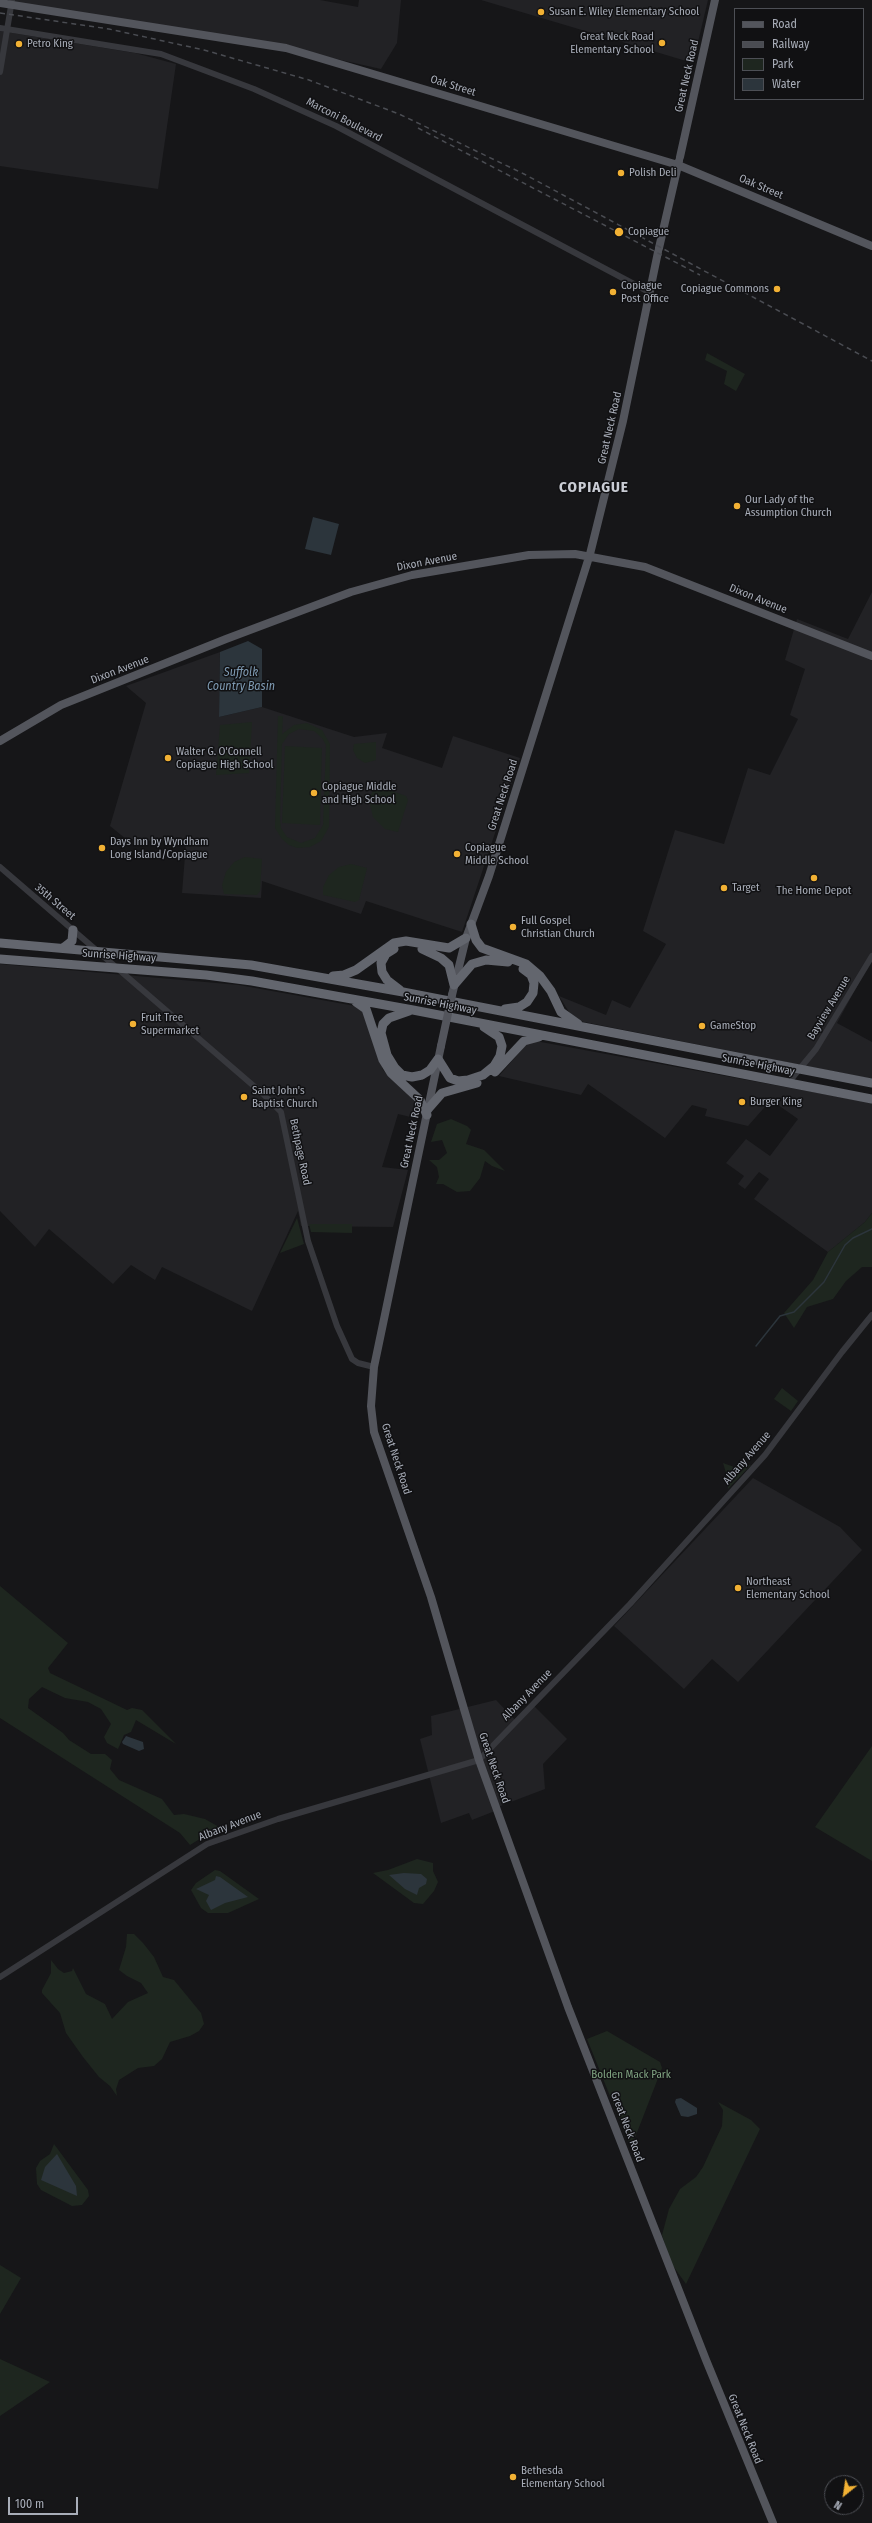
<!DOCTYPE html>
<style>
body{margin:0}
#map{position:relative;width:872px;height:2523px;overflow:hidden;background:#161618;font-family:"Fira Sans Condensed",sans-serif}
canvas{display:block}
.legend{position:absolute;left:734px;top:8px;width:130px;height:92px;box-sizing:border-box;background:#111113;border:1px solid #4d4f55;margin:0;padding:5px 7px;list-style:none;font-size:12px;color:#a8adb8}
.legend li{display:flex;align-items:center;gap:8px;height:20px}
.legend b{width:20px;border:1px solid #4d4f55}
.north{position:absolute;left:824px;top:2475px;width:40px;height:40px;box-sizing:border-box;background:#111113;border:1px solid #4d4f55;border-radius:50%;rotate:210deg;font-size:11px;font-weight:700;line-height:16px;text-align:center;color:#a8adb8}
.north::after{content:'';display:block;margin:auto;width:14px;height:18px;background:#f2b134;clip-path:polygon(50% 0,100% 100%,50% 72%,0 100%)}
.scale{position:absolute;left:8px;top:2497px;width:70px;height:18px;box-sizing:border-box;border:2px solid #a8adb8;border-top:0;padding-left:5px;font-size:12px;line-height:14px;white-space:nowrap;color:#a8adb8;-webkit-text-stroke:3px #111113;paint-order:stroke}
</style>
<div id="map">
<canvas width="872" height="2523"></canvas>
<ul class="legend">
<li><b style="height:5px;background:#53555c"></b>Road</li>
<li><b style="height:5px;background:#4a4c52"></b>Railway</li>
<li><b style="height:11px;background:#1e261f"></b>Park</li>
<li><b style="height:11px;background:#2c353c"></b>Water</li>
</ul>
<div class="north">N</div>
<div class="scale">100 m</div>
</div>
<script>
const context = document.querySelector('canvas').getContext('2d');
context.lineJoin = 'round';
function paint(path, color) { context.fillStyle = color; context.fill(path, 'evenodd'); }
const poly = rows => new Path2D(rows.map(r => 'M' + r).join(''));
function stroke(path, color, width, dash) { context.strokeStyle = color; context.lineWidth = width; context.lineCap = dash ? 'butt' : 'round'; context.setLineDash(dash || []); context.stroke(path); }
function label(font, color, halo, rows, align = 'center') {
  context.font = font + ' "Fira Sans Condensed",sans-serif'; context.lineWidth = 3; context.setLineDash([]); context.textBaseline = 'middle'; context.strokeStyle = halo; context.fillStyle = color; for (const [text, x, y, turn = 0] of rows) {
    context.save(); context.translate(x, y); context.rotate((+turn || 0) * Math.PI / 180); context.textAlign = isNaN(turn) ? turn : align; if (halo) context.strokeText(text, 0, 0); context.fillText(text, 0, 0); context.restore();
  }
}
const built = poly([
 [0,0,320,0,358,7,359,0,401,0,397,43,381,69,283,47],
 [481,0,708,0,693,63],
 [0,31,135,53,176,64,158,189,0,166],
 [872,592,872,959,837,1023,872,1042,872,1079,574,1020,559,996,606,1015,612,1000,630,1008,666,944,643,931,675,830,724,844,748,768,770,775,798,719,790,715,805,669,785,660,797,619,848,639],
 [220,652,219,717,262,707,354,737,387,733,382,748,442,768,453,736,520,758,462,932,366,901,361,914,262,881,261,898,182,893,186,843,126,839,110,826,146,703,126,686],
 [0,964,239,985,355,1006,364,1012,383,1070,417,1104,419,1119,398,1114,382,1167,408,1170,393,1227,301,1226,298,1211,252,1311,162,1267,155,1280,131,1265,113,1284,49,1229,35,1247,0,1211],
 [530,1040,872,1103,872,1213,865,1222,828,1252,754,1199,769,1179,759,1172,745,1189,738,1184,744,1176,726,1163,746,1139,770,1156,798,1119,771,1100,748,1126,705,1116,707,1109,692,1105,665,1138,588,1084,581,1095,499,1076],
 [753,1478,840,1527,862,1550,738,1682,712,1659,684,1689,614,1626],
 [496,1700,517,1722,533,1705,567,1739,543,1764,545,1789,495,1808,495,1811,472,1820,469,1813,441,1823,420,1739,432,1735,431,1716]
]);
const green = poly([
 [707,353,745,374,736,391,724,384,727,371,705,360],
 [278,716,283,716,282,734,294,725,307,723,322,730,330,744,329,827,321,841,310,847,297,848,289,845,282,839,275,828],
 [299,729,314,731,322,738,326,745,323,825,315,838,301,843,287,837,281,828,280,820,282,744,289,734],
 [252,722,249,773,216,775,220,725],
 [376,742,376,760,365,763,357,758,353,750,354,744],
 [285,746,322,748,320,825,282,823],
 [375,785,406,796,408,800,398,832,385,829,373,817,369,800],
 [245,857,262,859,260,891,257,895,224,894,222,885,226,872,234,862],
 [351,864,367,868,359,900,355,902,323,895,323,887,329,875,339,867],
 [451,1119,467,1126,471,1130,466,1144,484,1150,505,1171,492,1166,485,1161,480,1178,470,1191,457,1192,443,1184,436,1184,439,1177,437,1167,429,1160,439,1160,447,1153,442,1140,431,1142,437,1124],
 [872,1213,872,1267,862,1267,846,1281,833,1299,807,1307,794,1328,784,1313,813,1280,828,1252,865,1222],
 [297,1218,304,1244,280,1253],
 [309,1224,352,1224,352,1233,311,1232],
 [782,1388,798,1401,791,1411,774,1399],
 [723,1463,734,1467,751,1465,728,1489,727,1476],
 [0,1586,68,1643,48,1668,50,1673,127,1710,132,1708,142,1710,176,1744,136,1720,131,1732,124,1735,118,1749,107,1743,104,1737,111,1724,101,1709,88,1702,65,1698,42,1687,29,1699,28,1708,63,1733,69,1740,91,1754,105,1754,112,1760,110,1769,119,1780,162,1799,174,1815,184,1814,205,1819,219,1827,190,1845,180,1833,0,1718],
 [872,1746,872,1861,815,1827],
 [417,1859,433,1863,433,1871,438,1882,434,1891,423,1904,414,1903,373,1873,388,1870],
 [215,1870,220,1871,259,1899,228,1913,208,1913,201,1908,191,1890,196,1883],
 [127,1934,134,1934,143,1943,154,1957,163,1977,174,1980,201,2013,204,2024,199,2031,190,2036,170,2042,162,2059,154,2066,138,2068,119,2080,116,2089,117,2096,110,2086,99,2077,83,2057,66,2033,60,2013,42,1993,42,1990,51,1973,51,1960,58,1969,64,1973,72,1971,73,1968,86,1994,105,2004,112,2019,128,2002,148,1993,141,1983,127,1976,119,1970,126,1947],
 [607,2031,660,2062,662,2068,631,2148,587,2039],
 [718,2102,751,2120,760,2129,686,2284,671,2263,662,2235,669,2209,680,2189,696,2177,703,2167,722,2126,723,2110],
 [54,2144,88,2190,89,2196,82,2205,72,2206,41,2190,37,2184,36,2168,40,2161,50,2154],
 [0,2265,21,2278,0,2314],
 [0,2359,50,2382,0,2416]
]);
const water = poly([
 [313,517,339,524,331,555,305,549],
 [248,641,262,649,262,707,219,717,220,652],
 [126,1736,143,1742,144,1749,139,1751,123,1744,122,1742],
 [404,1873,421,1874,427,1879,426,1884,419,1888,417,1895,405,1889,389,1875],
 [216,1876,220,1877,248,1897,225,1903,211,1910,206,1901,209,1895,196,1889,215,1880],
 [681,2098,697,2108,697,2114,688,2117,681,2116,675,2102,676,2099],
 [57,2154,76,2186,77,2196,41,2180,45,2167]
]);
const stream = poly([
 [756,1346,780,1316,794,1312,824,1282,845,1245,853,1238,872,1229]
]);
const minor = poly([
 [0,28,161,54,254,89,336,126,649,292],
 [0,72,12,0],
 [0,867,263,1094,281,1112,308,1241,337,1326,352,1359,358,1363,374,1367],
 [788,1083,816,1049,872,956],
 [0,1977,207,1844,278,1819,479,1760,630,1604,765,1455,842,1352,872,1315]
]);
const major = poly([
 [0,3,286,48,678,165,872,246],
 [680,157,715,0],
 [659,248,679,161],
 [0,741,61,705,226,639,351,592,412,575,529,555,575,554,645,567,872,656],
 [452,995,466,938,489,876,590,554,623,421,658,252],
 [441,1046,374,1367,371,1406,374,1432,431,1597,479,1760,568,2007,706,2360,773,2523]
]);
const highway = poly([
 [471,924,476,940,482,948,526,964,540,976,551,991,561,1012,578,1024],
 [0,943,251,965,403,992,872,1083],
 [63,948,72,941,73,930],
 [394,949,386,954,381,963,382,972,387,980,400,990],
 [422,949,441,958,449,965,454,985],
 [0,959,206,975,252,981,413,1010,872,1099],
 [333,976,344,975,356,970,394,943,406,941,449,948,466,938],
 [454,985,472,964,486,960,508,962],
 [356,1002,366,1009,383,1060,391,1073,420,1100,427,1115],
 [505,1009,519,1007,527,1002,533,993,534,983,531,975,523,969],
 [409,1011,389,1018,383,1024,381,1033,387,1055,395,1068,402,1075,412,1077,422,1075,430,1070,438,1059,450,1078,458,1081,468,1080,483,1075,494,1066,500,1056,502,1046,499,1037,484,1027],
 [495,1072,524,1041,539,1037],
 [428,1109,442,1093,477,1083]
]);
const rail = poly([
 [0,13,109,29,204,50,309,80,399,114,524,174,872,361],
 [418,128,700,275]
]);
const majorBridge = poly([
 [441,1046,452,995]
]);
const markers = [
 [541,12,4,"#f2b134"],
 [662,43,4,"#f2b134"],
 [19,44,4,"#f2b134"],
 [621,173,4,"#f2b134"],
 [619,232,5,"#f2b134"],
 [777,289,4,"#f2b134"],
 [613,292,4,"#f2b134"],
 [737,506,4,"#f2b134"],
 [168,758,4,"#f2b134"],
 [314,793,4,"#f2b134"],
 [102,848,4,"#f2b134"],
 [457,854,4,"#f2b134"],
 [814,878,4,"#f2b134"],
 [724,888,4,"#f2b134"],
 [513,927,4,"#f2b134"],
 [133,1024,4,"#f2b134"],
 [702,1026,4,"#f2b134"],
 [244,1097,4,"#f2b134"],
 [742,1102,4,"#f2b134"],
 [738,1588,4,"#f2b134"],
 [513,2477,4,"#f2b134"]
];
const poiNames = [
 ["Susan E. Wiley Elementary School",549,12],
 ["Great Neck Road",654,37,"right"],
 ["Elementary School",654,50,"right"],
 ["Petro King",27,44],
 ["Polish Deli",629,173],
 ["Copiague",628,232],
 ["Copiague",621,286],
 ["Post Office",621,299],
 ["Copiague Commons",769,289,"right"],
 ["Our Lady of the",745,500],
 ["Assumption Church",745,513],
 ["Walter G. O'Connell",176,752],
 ["Copiague High School",176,765],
 ["Copiague Middle",322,787],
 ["and High School",322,800],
 ["Days Inn by Wyndham",110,842],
 ["Long Island/Copiague",110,855],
 ["Copiague",465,848],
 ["Middle School",465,861],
 ["Target",732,888],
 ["The Home Depot",814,891,"center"],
 ["Full Gospel",521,921],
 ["Christian Church",521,934],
 ["Fruit Tree",141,1018],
 ["Supermarket",141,1031],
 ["GameStop",710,1026],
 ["Saint John's",252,1091],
 ["Baptist Church",252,1104],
 ["Burger King",750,1102],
 ["Northeast",746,1582],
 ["Elementary School",746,1595],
 ["Bethesda",521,2471],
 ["Elementary School",521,2484]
];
const streetNames = [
 ["Great Neck Road",687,76,-77],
 ["Oak Street",453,86,17],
 ["Marconi Boulevard",344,120,27],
 ["Oak Street",761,187,23],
 ["Great Neck Road",610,428,-77],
 ["Dixon Avenue",427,562,-11],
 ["Dixon Avenue",758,599,22],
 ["Dixon Avenue",120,670,-21],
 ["Great Neck Road",503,795,-72],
 ["35th Street",55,902,40],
 ["Sunrise Highway",119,956,4],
 ["Sunrise Highway",440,1004,11],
 ["Bayview Avenue",829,1008,-59],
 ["Sunrise Highway",758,1065,11],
 ["Great Neck Road",412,1132,-78],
 ["Bethpage Road",300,1152,78],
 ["Albany Avenue",747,1458,-49],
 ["Great Neck Road",396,1459,72],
 ["Albany Avenue",527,1695,-46],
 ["Great Neck Road",494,1768,71],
 ["Albany Avenue",230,1826,-21],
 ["Great Neck Road",627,2127,69],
 ["Great Neck Road",745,2429,68]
];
const parkNames = [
 ["Bolden Mack Park",631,2075]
];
const waterNames = [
 ["Suffolk",241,673],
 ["Country Basin",241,687]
];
const districtNames = [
 ["COPIAGUE",594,488]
];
paint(built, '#222225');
paint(green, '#1e261f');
paint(water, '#2c353c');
stroke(stream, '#2c353c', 1.5);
stroke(minor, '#37383d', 6);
stroke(major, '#53555c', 8);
stroke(highway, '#63666e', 9);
stroke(rail, '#4a4c52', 1.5, [5, 4]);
stroke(majorBridge, '#53555c', 8);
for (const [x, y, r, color] of markers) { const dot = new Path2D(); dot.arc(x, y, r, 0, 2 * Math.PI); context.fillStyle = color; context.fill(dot); stroke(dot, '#111113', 1.5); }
label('11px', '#a8adb8', '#111113', poiNames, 'left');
label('11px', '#a8adb8', '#111113', streetNames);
label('11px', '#7fa381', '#111113', parkNames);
label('italic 12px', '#7f9bb3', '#111113', waterNames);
context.letterSpacing = '1px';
label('bold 15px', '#c9ccd4', '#111113', districtNames);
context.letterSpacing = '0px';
</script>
